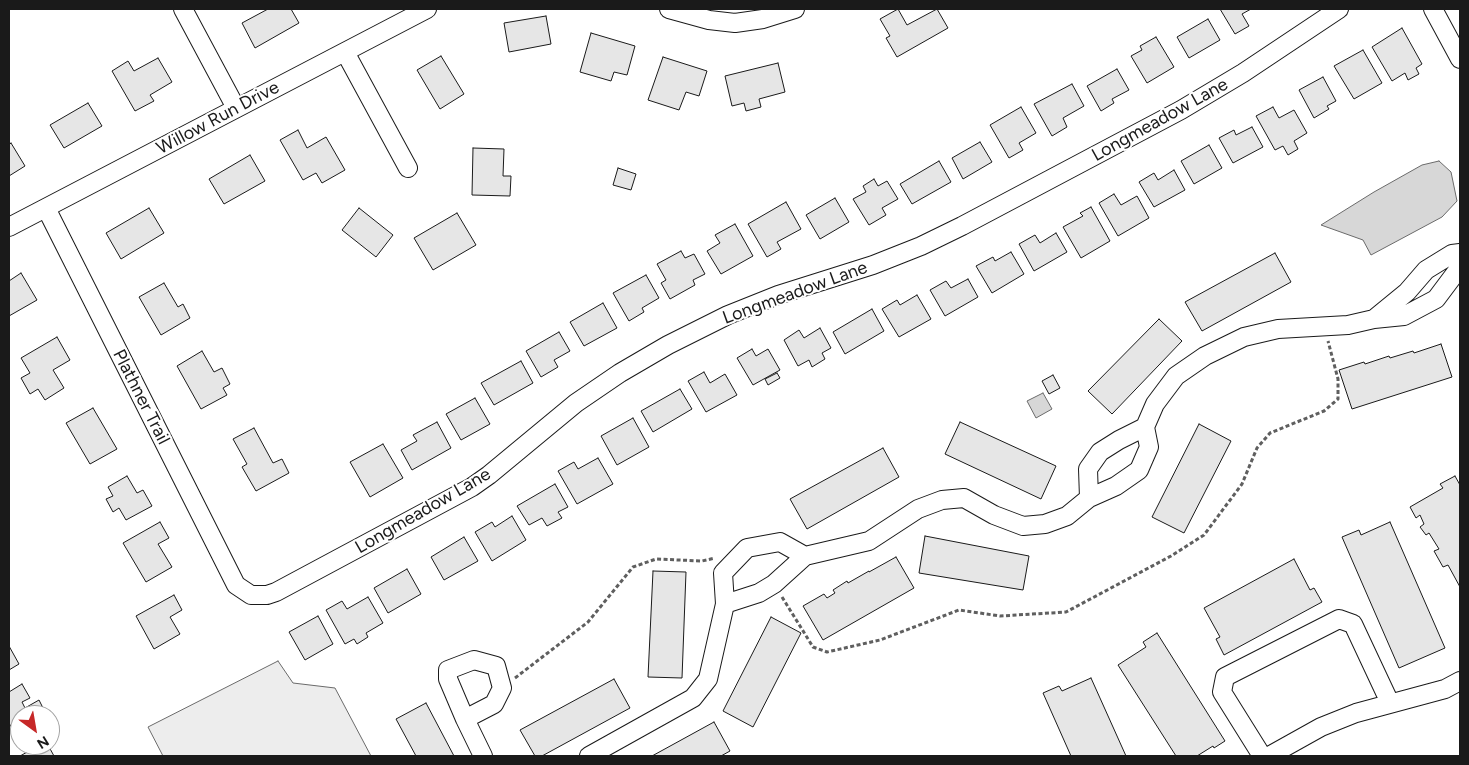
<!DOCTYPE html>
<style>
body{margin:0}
#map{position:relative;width:1469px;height:765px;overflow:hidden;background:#fff;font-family:Figtree,sans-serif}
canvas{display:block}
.frame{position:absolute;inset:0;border:10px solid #1a1a1a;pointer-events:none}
.north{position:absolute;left:10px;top:705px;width:50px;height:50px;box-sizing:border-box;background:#fff;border:1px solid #a3a3a3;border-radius:50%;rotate:148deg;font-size:14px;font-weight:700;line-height:20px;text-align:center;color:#1a1a1a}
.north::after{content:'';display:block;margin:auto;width:18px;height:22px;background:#c62828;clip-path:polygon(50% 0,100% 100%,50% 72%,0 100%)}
</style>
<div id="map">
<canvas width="1469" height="765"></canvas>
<div class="frame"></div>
<div class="north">N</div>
</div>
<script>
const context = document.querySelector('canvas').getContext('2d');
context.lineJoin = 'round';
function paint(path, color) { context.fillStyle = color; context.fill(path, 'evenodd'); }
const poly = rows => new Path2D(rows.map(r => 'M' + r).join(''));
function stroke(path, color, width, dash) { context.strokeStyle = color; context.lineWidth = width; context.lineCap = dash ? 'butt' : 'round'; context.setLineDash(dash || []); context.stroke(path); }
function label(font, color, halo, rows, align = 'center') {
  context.font = font + ' Figtree,sans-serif'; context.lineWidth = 4; context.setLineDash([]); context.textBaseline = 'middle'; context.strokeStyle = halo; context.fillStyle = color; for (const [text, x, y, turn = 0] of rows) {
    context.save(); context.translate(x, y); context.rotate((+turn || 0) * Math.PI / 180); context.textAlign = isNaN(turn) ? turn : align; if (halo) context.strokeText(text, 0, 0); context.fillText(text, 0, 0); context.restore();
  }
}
const built = poly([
 [278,661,293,683,335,688,371,756,163,756,148,727,278,661]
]);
const water = poly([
 [1439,161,1451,172,1457,201,1442,217,1371,255,1363,240,1321,225,1374,192,1422,165,1439,161],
 [1043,393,1052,409,1036,418,1027,401,1043,393]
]);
const building = poly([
 [268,9,291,9,299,23,255,48,242,23,268,9],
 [898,9,907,25,937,9,948,28,897,57,886,38,890,36,880,19,898,9],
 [1220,9,1251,9,1242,14,1249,26,1235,34,1220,9],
 [546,16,551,44,509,52,504,23,546,16],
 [1208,19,1220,40,1189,58,1177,37,1208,19],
 [1402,28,1422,64,1416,68,1419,74,1408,80,1405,73,1392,81,1372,47,1402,28],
 [591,33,635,46,627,75,614,72,611,81,580,72,591,33],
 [1156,37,1174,67,1147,83,1131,56,1142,50,1140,46,1156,37],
 [1363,50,1382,83,1354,99,1334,66,1363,50],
 [441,56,464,94,440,109,417,70,441,56],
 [663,57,707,71,699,96,686,92,679,110,648,100,663,57],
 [158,58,172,82,150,95,154,101,135,111,112,71,128,61,134,71,158,58],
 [778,63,785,92,759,99,761,107,746,111,744,103,732,106,725,76,778,63],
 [1117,69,1129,90,1112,99,1114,103,1101,111,1087,86,1117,69],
 [1323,77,1336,101,1327,106,1329,109,1314,118,1299,90,1323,77],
 [1072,84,1084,106,1063,118,1067,127,1052,136,1034,104,1072,84],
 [88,103,102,126,64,148,50,125,88,103],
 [1021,107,1036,133,1019,143,1023,150,1009,158,990,125,1021,107],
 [1273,107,1279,118,1294,110,1307,133,1294,141,1298,149,1288,155,1283,146,1275,150,1256,116,1273,107],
 [1252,127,1263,147,1233,163,1219,138,1234,130,1236,135,1252,127],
 [298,130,307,148,326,137,345,170,322,183,316,173,303,180,280,140,298,130],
 [980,142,992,162,963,179,952,158,980,142],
 [11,143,25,166,9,176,9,145,11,143],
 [1209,145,1222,168,1194,184,1181,161,1209,145],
 [473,148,504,149,503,176,511,176,510,196,472,195,473,148],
 [250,155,265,181,224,204,209,179,250,155],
 [939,161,951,182,912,204,900,184,939,161],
 [618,168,636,174,631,190,613,185,618,168],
 [1174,170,1185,190,1154,207,1139,182,1154,173,1158,180,1174,170],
 [874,179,878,186,887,181,898,199,882,208,886,215,869,225,853,199,866,192,863,186,874,179],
 [1114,194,1121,205,1137,196,1149,218,1118,236,1099,203,1114,194],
 [835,198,849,222,820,239,806,215,835,198],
 [786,202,801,229,777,242,781,249,767,257,748,224,786,202],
 [1091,207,1110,241,1081,258,1063,227,1083,216,1080,213,1091,207],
 [149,208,164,233,121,259,106,233,149,208],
 [359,208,393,235,376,257,342,230,359,208],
 [457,213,476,245,433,270,414,238,457,213],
 [735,224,753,256,721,274,707,251,720,243,715,235,735,224],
 [1056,233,1067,252,1034,271,1019,244,1035,235,1040,243,1056,233],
 [681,251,685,258,694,254,705,274,693,280,695,285,670,299,661,283,666,280,657,264,681,251],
 [1011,252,1024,274,992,293,976,266,993,257,995,261,1011,252],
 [1275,253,1291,282,1202,331,1185,302,1275,253],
 [21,273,37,300,9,316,9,281,21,273],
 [646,275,659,298,642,308,644,312,629,321,613,293,646,275],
 [968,279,978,297,945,316,930,290,946,281,951,288,968,279],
 [164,283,178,307,183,304,190,318,161,335,139,297,164,283],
 [917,295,931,319,899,337,882,309,897,300,900,305,917,295],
 [603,303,617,328,584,346,570,322,603,303],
 [872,309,884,331,845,354,833,332,872,309],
 [1159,319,1182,341,1112,414,1088,391,1159,319],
 [820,328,831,348,822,353,825,359,812,367,809,360,798,366,784,340,799,330,804,338,820,328],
 [559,332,570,351,554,360,558,367,541,377,526,351,559,332],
 [57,337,70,360,53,370,64,388,45,400,38,389,30,394,21,378,30,373,21,358,57,337],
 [1441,344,1452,377,1352,409,1339,370,1364,362,1365,364,1389,356,1390,358,1413,351,1414,353,1441,344],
 [752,349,756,356,768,349,780,370,753,385,737,358,752,349],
 [202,351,214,372,222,368,230,384,223,388,227,395,201,409,177,366,202,351],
 [521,361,533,383,494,405,481,383,521,361],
 [704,372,710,383,725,374,737,395,706,412,688,381,704,372],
 [777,373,780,378,768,385,765,379,777,373],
 [1053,375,1060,388,1049,394,1042,381,1053,375],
 [680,389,692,409,653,432,641,411,680,389],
 [475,398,490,424,461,440,446,414,475,398],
 [93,408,117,449,90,464,66,423,93,408],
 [633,418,649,447,617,465,601,436,633,418],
 [437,422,451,448,412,470,401,450,417,441,413,435,437,422],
 [960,422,1056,466,1041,499,945,454,960,422],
 [1199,424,1231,441,1184,533,1152,517,1199,424],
 [254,428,273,463,282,459,289,473,256,491,242,467,247,464,233,439,254,428],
 [383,444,403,478,370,497,350,462,383,444],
 [883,448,899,477,807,529,790,499,883,448],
 [598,458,613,484,577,504,558,471,574,462,578,469,598,458],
 [127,476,137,493,143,490,152,506,126,520,119,508,113,512,106,499,113,496,108,487,127,476],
 [1455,476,1460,485,1460,587,1448,565,1443,567,1434,551,1439,549,1429,533,1426,535,1420,527,1424,524,1420,515,1416,518,1410,507,1443,488,1440,484,1455,476],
 [555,484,568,507,558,512,562,518,547,526,542,518,529,525,517,506,555,484],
 [512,516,526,540,492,561,475,532,492,522,495,527,512,516],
 [160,522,169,538,158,544,172,567,146,582,123,543,160,522],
 [1390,522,1445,648,1399,668,1342,537,1359,530,1361,535,1390,522],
 [925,536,1029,556,1023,590,919,573,925,536],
 [464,537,478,561,444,580,431,557,464,537],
 [896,557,914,588,823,640,803,606,824,594,827,598,835,593,833,590,847,581,848,583,869,571,869,572,896,557],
 [1294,559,1310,590,1314,588,1322,602,1224,655,1216,639,1220,637,1204,608,1294,559],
 [407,569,421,594,388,613,374,588,407,569],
 [653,571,686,572,682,678,648,677,653,571],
 [174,595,182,610,170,617,180,634,154,649,136,616,174,595],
 [368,597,383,623,366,633,368,637,357,644,354,639,345,644,326,610,342,601,347,609,368,597],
 [318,616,333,644,305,660,289,632,318,616],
 [771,617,801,633,753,727,723,711,771,617],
 [1157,633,1225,741,1214,748,1213,746,1197,756,1176,756,1118,665,1146,647,1143,642,1157,633],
 [9,646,19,664,9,670,9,646],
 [1091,678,1126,756,1071,756,1043,693,1059,686,1062,691,1091,678],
 [614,679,630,708,542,756,535,756,520,730,614,679],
 [22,684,30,698,22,702,25,708,39,700,45,712,40,715,20,715,20,726,13,730,9,723,9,692,22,684],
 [426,703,454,756,416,756,396,719,426,703],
 [714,722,730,751,721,756,652,756,714,722],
 [40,745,48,745,54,756,20,756,40,745]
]);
const path = poly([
 [782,597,813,647,827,652,880,640,959,610,1000,616,1066,612,1171,556,1204,535,1242,484,1257,448,1270,433,1324,411,1338,399,1338,379,1328,341],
 [515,678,588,622,633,567,656,559,702,561,715,558]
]);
const minor = poly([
 [183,9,236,108],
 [669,9,709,20,735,23,763,19,795,9],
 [1433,9,1460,59],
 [345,52,408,168],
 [46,208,236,585,251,595,267,595,276,592,472,487,489,475,576,403,620,373,668,345,728,315,778,295,873,265,921,246,962,226,1181,110,1243,73,1339,9],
 [9,227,427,9],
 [1374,319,1407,292,1426,270,1452,254,1460,253],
 [1089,498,1088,469,1100,452,1119,440,1145,427],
 [725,604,759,593,774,584,805,556,869,541,918,509,942,500,964,498,994,515,1023,526,1045,524,1067,516,1089,498,1116,486,1139,470,1149,447,1145,427,1155,404,1176,376,1205,356,1244,337,1278,329,1348,325,1374,319,1404,316,1436,299,1460,267],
 [465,719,494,704,502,688,496,666,474,660,448,670,448,679,465,719,483,756],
 [589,756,693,698,708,679,725,604,723,573,747,548,780,542,805,556],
 [1262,756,1222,692,1225,677,1339,619,1353,624,1390,703],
 [1269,756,1321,727,1356,713,1445,689,1460,681]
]);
const streetNames = [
 ["Willow Run Drive",218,118,-28],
 ["Longmeadow Lane",1160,120,-29],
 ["Longmeadow Lane",795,293,-20],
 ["Plathner Trail",141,397,63],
 ["Longmeadow Lane",423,511,-30]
];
paint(built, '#ededed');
stroke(built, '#6a6a6a', 1);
paint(water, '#d7d7d7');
stroke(water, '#6a6a6a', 1);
paint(building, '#e6e6e6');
stroke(building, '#1a1a1a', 1);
stroke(minor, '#1a1a1a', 20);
stroke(path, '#5f5f5f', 3, [4, 2.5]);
stroke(minor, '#fff', 18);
label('18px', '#1a1a1a', '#fff', streetNames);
</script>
